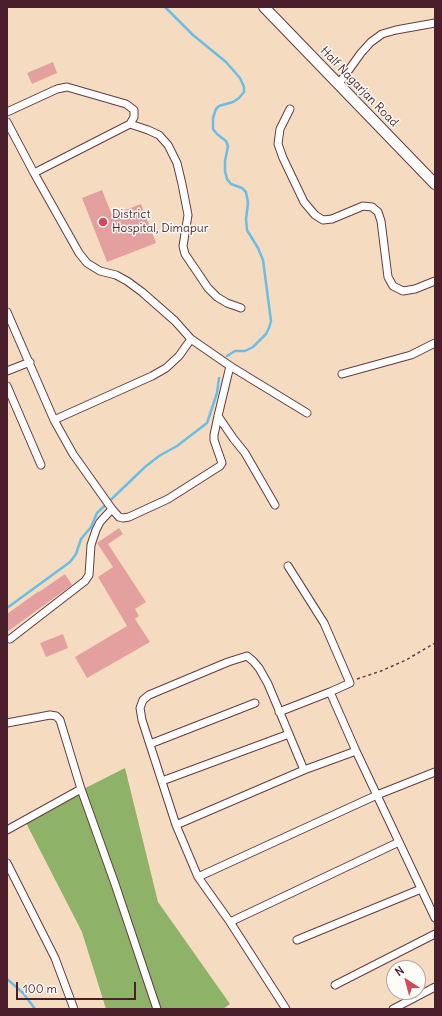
<!DOCTYPE html>
<style>
body{margin:0}
#map{position:relative;width:442px;height:1016px;overflow:hidden;background:#f5dcc0;font-family:Delius,sans-serif}
canvas{display:block}
.frame{position:absolute;inset:0;border:8px solid #4a1f2b;pointer-events:none}
.north{position:absolute;left:386px;top:960px;width:40px;height:40px;box-sizing:border-box;background:#fdfcf7;border:1px solid #b5a4a5;border-radius:50%;rotate:324deg;font-size:11px;font-weight:700;line-height:16px;text-align:center;color:#4a1f2b}
.north::after{content:'';display:block;margin:auto;width:14px;height:18px;background:#d1495b;clip-path:polygon(50% 0,100% 100%,50% 72%,0 100%)}
.scale{position:absolute;left:16px;top:982px;width:120px;height:18px;box-sizing:border-box;border:2px solid #4a1f2b;border-top:0;padding-left:5px;font-size:12px;line-height:14px;white-space:nowrap;color:#4a1f2b;-webkit-text-stroke:3px #fdfcf7;paint-order:stroke}
</style>
<div id="map">
<canvas width="442" height="1016"></canvas>
<div class="frame"></div>
<div class="north">N</div>
<div class="scale">100 m</div>
</div>
<script>
const context = document.querySelector('canvas').getContext('2d');
context.lineJoin = 'round';
function paint(path, color) { context.fillStyle = color; context.fill(path, 'evenodd'); }
const poly = rows => new Path2D(rows.map(r => 'M' + r).join(''));
function stroke(path, color, width, dash) { context.strokeStyle = color; context.lineWidth = width; context.lineCap = dash ? 'butt' : 'round'; context.setLineDash(dash || []); context.stroke(path); }
function label(font, color, halo, rows, align = 'center') {
  context.font = font + ' Delius,sans-serif'; context.lineWidth = 3; context.setLineDash([]); context.textBaseline = 'middle'; context.strokeStyle = halo; context.fillStyle = color; for (const [text, x, y, turn = 0] of rows) {
    context.save(); context.translate(x, y); context.rotate((+turn || 0) * Math.PI / 180); context.textAlign = isNaN(turn) ? turn : align; if (halo) context.strokeText(text, 0, 0); context.fillText(text, 0, 0); context.restore();
  }
}
const forest = poly([
 [125,768,158,902,230,1004,223,1009,106,1009,82,932,24,819]
]);
const stream = poly([
 [165,7,193,35,226,62,240,78,244,87,244,92,239,98,233,102,219,106,216,109,213,118,213,129,217,134,226,141,228,146,225,161,225,171,227,179,231,184,242,188,246,192,248,203,246,219,247,230,258,248,263,260,271,321,269,328,266,334,253,347,245,351,235,351,227,356],
 [7,608,70,562,76,554,81,539,91,527,97,513,145,467,159,456,177,446,207,423,217,393,219,378],
 [7,979,23,993,35,1009]
]);
const building = poly([
 [53,62,57,73,32,84,27,73],
 [102,190,112,215,141,204,156,243,107,262,82,198],
 [119,528,123,534,108,544,146,602,135,609,139,616,135,619,150,642,87,678,75,657,127,626,98,577,113,567,97,543],
 [65,574,72,585,7,632,7,614,39,591,39,592],
 [63,634,68,648,46,657,40,643]
]);
const path = poly([
 [357,679,381,671,406,660,435,643]
]);
const minor = poly([
 [338,85,361,53,371,42,382,34,396,30,435,23],
 [290,109,280,129,278,144,283,158,304,202,315,215,323,220,332,219,363,206,372,207,378,212,381,221,388,277,393,286,403,291,415,289,435,281],
 [7,112,57,89,67,87,126,104,134,110,134,117,130,124,34,173],
 [7,122,34,173,79,253,87,263,100,271,116,275,127,281,142,292,175,321,191,339,230,366,307,413],
 [130,124,148,130,159,135,168,145,177,163,182,184,188,215,183,246,185,254,208,288,217,297,227,303,241,308],
 [7,312,54,420,73,454,112,509,100,522,96,530,91,545,89,575,85,581,10,639],
 [7,371,30,362],
 [342,374,411,355,435,343],
 [7,386,41,465],
 [218,416,233,438,245,453,275,505],
 [54,420,152,376,166,368,179,356,191,339],
 [112,509,119,517,123,518,129,517,168,499,220,466,222,463,214,440,214,435,218,416,230,366],
 [330,692,356,751,435,918],
 [279,712,330,692,350,683,324,623,288,566],
 [7,723,50,715,56,716,60,720,81,789,115,884,157,1009],
 [150,744,255,703],
 [162,781,289,734],
 [176,825,304,770],
 [7,830,81,789],
 [7,863,55,958,74,1009],
 [198,877,377,795,435,772],
 [230,922,399,842],
 [297,940,421,889],
 [335,985,435,934],
 [286,1009,230,922,198,877,176,825,142,720,140,708,143,700,149,695,228,662,247,656,253,661,259,668,268,684,304,770,356,751],
 [393,1009,435,987]
]);
const secondary = poly([
 [264,7,435,184]
]);
const markers = [
 [103,222,5,"#d1495b"]
];
const streetNames = [
 ["Half Nagarjan Road",359,87,46]
];
const poiNames = [
 ["District",112,215],
 ["Hospital, Dimapur",112,229]
];
paint(forest, '#8db268');
stroke(stream, '#6abee6', 2.5);
paint(building, '#e4a09f');
stroke(minor, '#643b41', 9);
stroke(secondary, '#643b41', 12);
stroke(path, '#643b41', 1.5, [3, 3]);
stroke(minor, '#fff', 7);
stroke(secondary, '#fff', 10);
for (const [x, y, r, color] of markers) { const dot = new Path2D(); dot.arc(x, y, r, 0, 2 * Math.PI); context.fillStyle = color; context.fill(dot); stroke(dot, '#fdfcf7', 1.5); }
label('12px', '#4a1f2b', '#fdfcf7', streetNames);
label('12px', '#4a1f2b', '#fdfcf7', poiNames, 'left');
</script>
